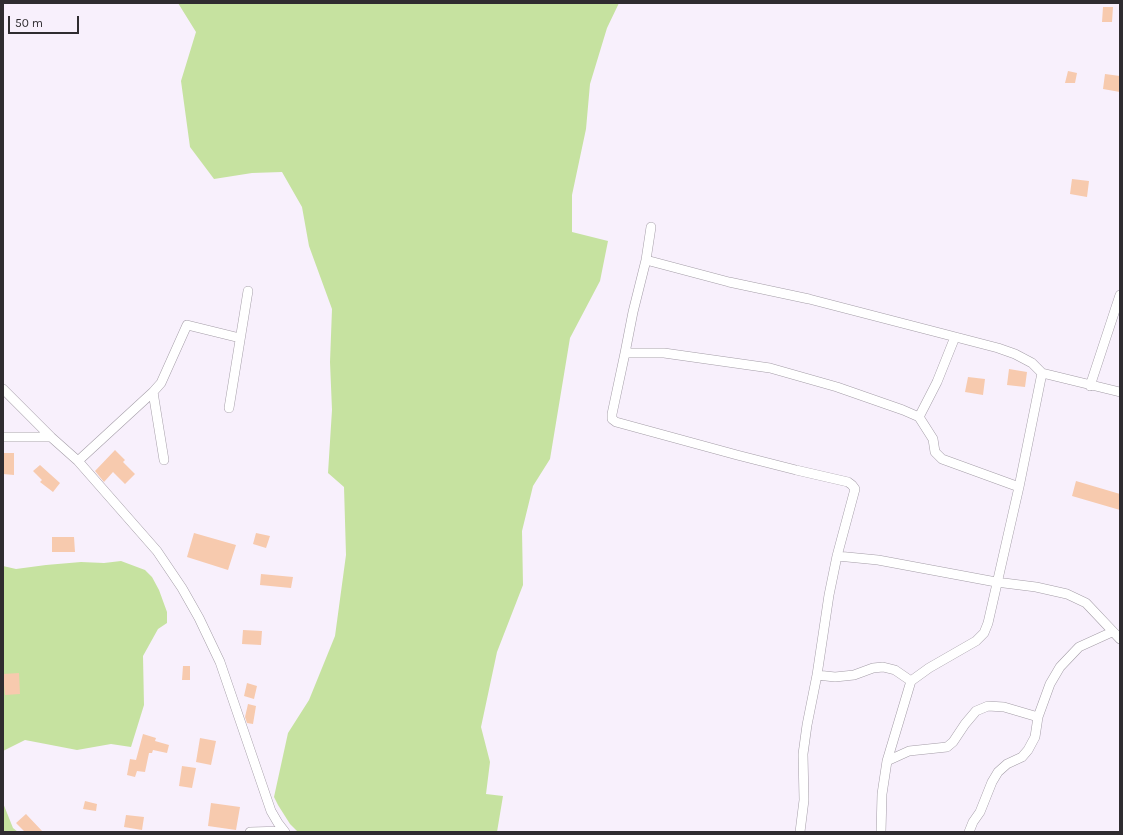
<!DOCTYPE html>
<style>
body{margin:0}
#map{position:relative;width:1123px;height:835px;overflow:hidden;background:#f8f0fc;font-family:Karla,sans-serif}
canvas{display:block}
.frame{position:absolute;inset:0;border:4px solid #2f2c30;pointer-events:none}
.scale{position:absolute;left:8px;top:16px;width:71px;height:18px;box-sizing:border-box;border:2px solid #2f2c30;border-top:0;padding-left:5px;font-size:12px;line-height:14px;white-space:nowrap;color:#2f2c30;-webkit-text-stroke:3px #f8f0fc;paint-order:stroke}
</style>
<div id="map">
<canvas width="1123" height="835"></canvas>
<div class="frame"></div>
<div class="scale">50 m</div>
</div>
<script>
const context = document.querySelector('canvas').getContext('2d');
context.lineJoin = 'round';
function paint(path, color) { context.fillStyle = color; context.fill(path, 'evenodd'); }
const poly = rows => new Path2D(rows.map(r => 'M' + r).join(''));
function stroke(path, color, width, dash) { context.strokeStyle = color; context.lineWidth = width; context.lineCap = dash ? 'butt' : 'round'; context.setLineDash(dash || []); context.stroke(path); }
const green = poly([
 [178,3,619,3,607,28,590,84,586,129,572,195,572,232,608,241,600,281,570,338,550,459,533,486,522,531,523,585,497,652,481,727,490,762,486,794,503,796,497,832,298,832,290,824,278,805,274,797,288,733,309,700,335,636,346,555,344,487,328,473,332,410,330,362,332,309,309,246,302,207,282,172,252,173,214,179,190,147,181,81,196,32],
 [121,561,145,570,152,577,159,590,167,612,167,623,158,629,143,656,144,705,131,747,111,744,77,750,25,740,3,751,3,566,16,569,46,565,81,562,104,563],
 [3,803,13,828,18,832,3,832]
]);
const building = poly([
 [1103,7,1113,7,1112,22,1102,22],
 [1068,71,1077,73,1075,83,1065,83],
 [1105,74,1120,76,1120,92,1103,89],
 [1072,179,1089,181,1087,197,1070,194],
 [1009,369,1027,372,1025,387,1007,385],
 [968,377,985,379,983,395,965,392],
 [115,450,125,460,123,462,135,474,125,484,113,472,104,482,95,471],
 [3,453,14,453,14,475,3,474],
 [40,465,60,483,53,492,40,482,42,480,33,471],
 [1076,481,1120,494,1120,510,1072,496],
 [194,533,236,545,228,570,187,557],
 [256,533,270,536,266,548,253,544],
 [52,537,74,537,75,552,52,552],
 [261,574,293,577,291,588,260,585],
 [243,630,262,631,261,645,242,644],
 [183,666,190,666,190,680,182,680],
 [19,673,20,694,5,695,3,674],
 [247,683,257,686,254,699,244,696],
 [248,704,256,706,253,724,247,723,245,717],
 [143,734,156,738,155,741,169,745,167,753,153,750,152,753,149,753,145,772,137,771,135,777,127,775,130,759,136,760],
 [200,738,216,741,211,765,196,762],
 [182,766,196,768,192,788,179,786],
 [85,801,97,804,96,811,83,809],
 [211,803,240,807,236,830,208,826],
 [26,814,43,832,25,832,16,823],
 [126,815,144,817,142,830,124,827]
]);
const minor = poly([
 [651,227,646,260,633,312,625,353,612,414,612,419,616,422,737,455,796,470,848,482,852,485,855,489,837,556,829,595,817,675,807,725,803,754,804,800,800,832],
 [646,260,729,282,809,299,998,348,1015,354,1032,363,1042,373,1120,392],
 [625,353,664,353,770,368,837,387,903,410,919,417,933,439,935,452,942,459,1019,487],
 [1090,386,1120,295],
 [3,389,51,437,78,461,157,551,182,588,199,618,220,662,271,811,278,823,285,832],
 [153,392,164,460],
 [229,408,248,291],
 [919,417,937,382,955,337],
 [3,437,51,437],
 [78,461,153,392,161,383,187,325,240,338],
 [837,556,878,560,996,582,1036,587,1067,594,1086,603,1120,639],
 [817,675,835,677,854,675,873,668,883,667,895,670,911,681],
 [887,761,909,751,947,747,953,742,965,724,976,711,988,706,1004,707,1038,717],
 [250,832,284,831],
 [881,832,882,794,887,761,911,681,929,668,976,641,984,633,988,623,1019,487,1042,373],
 [969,832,973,822,980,812,992,782,998,772,1007,764,1022,757,1028,750,1035,737,1038,717,1050,684,1060,667,1079,647,1112,632]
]);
paint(green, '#c6e2a0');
paint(building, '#f7caae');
stroke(minor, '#a49da7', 10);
stroke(minor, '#fff', 9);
</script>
